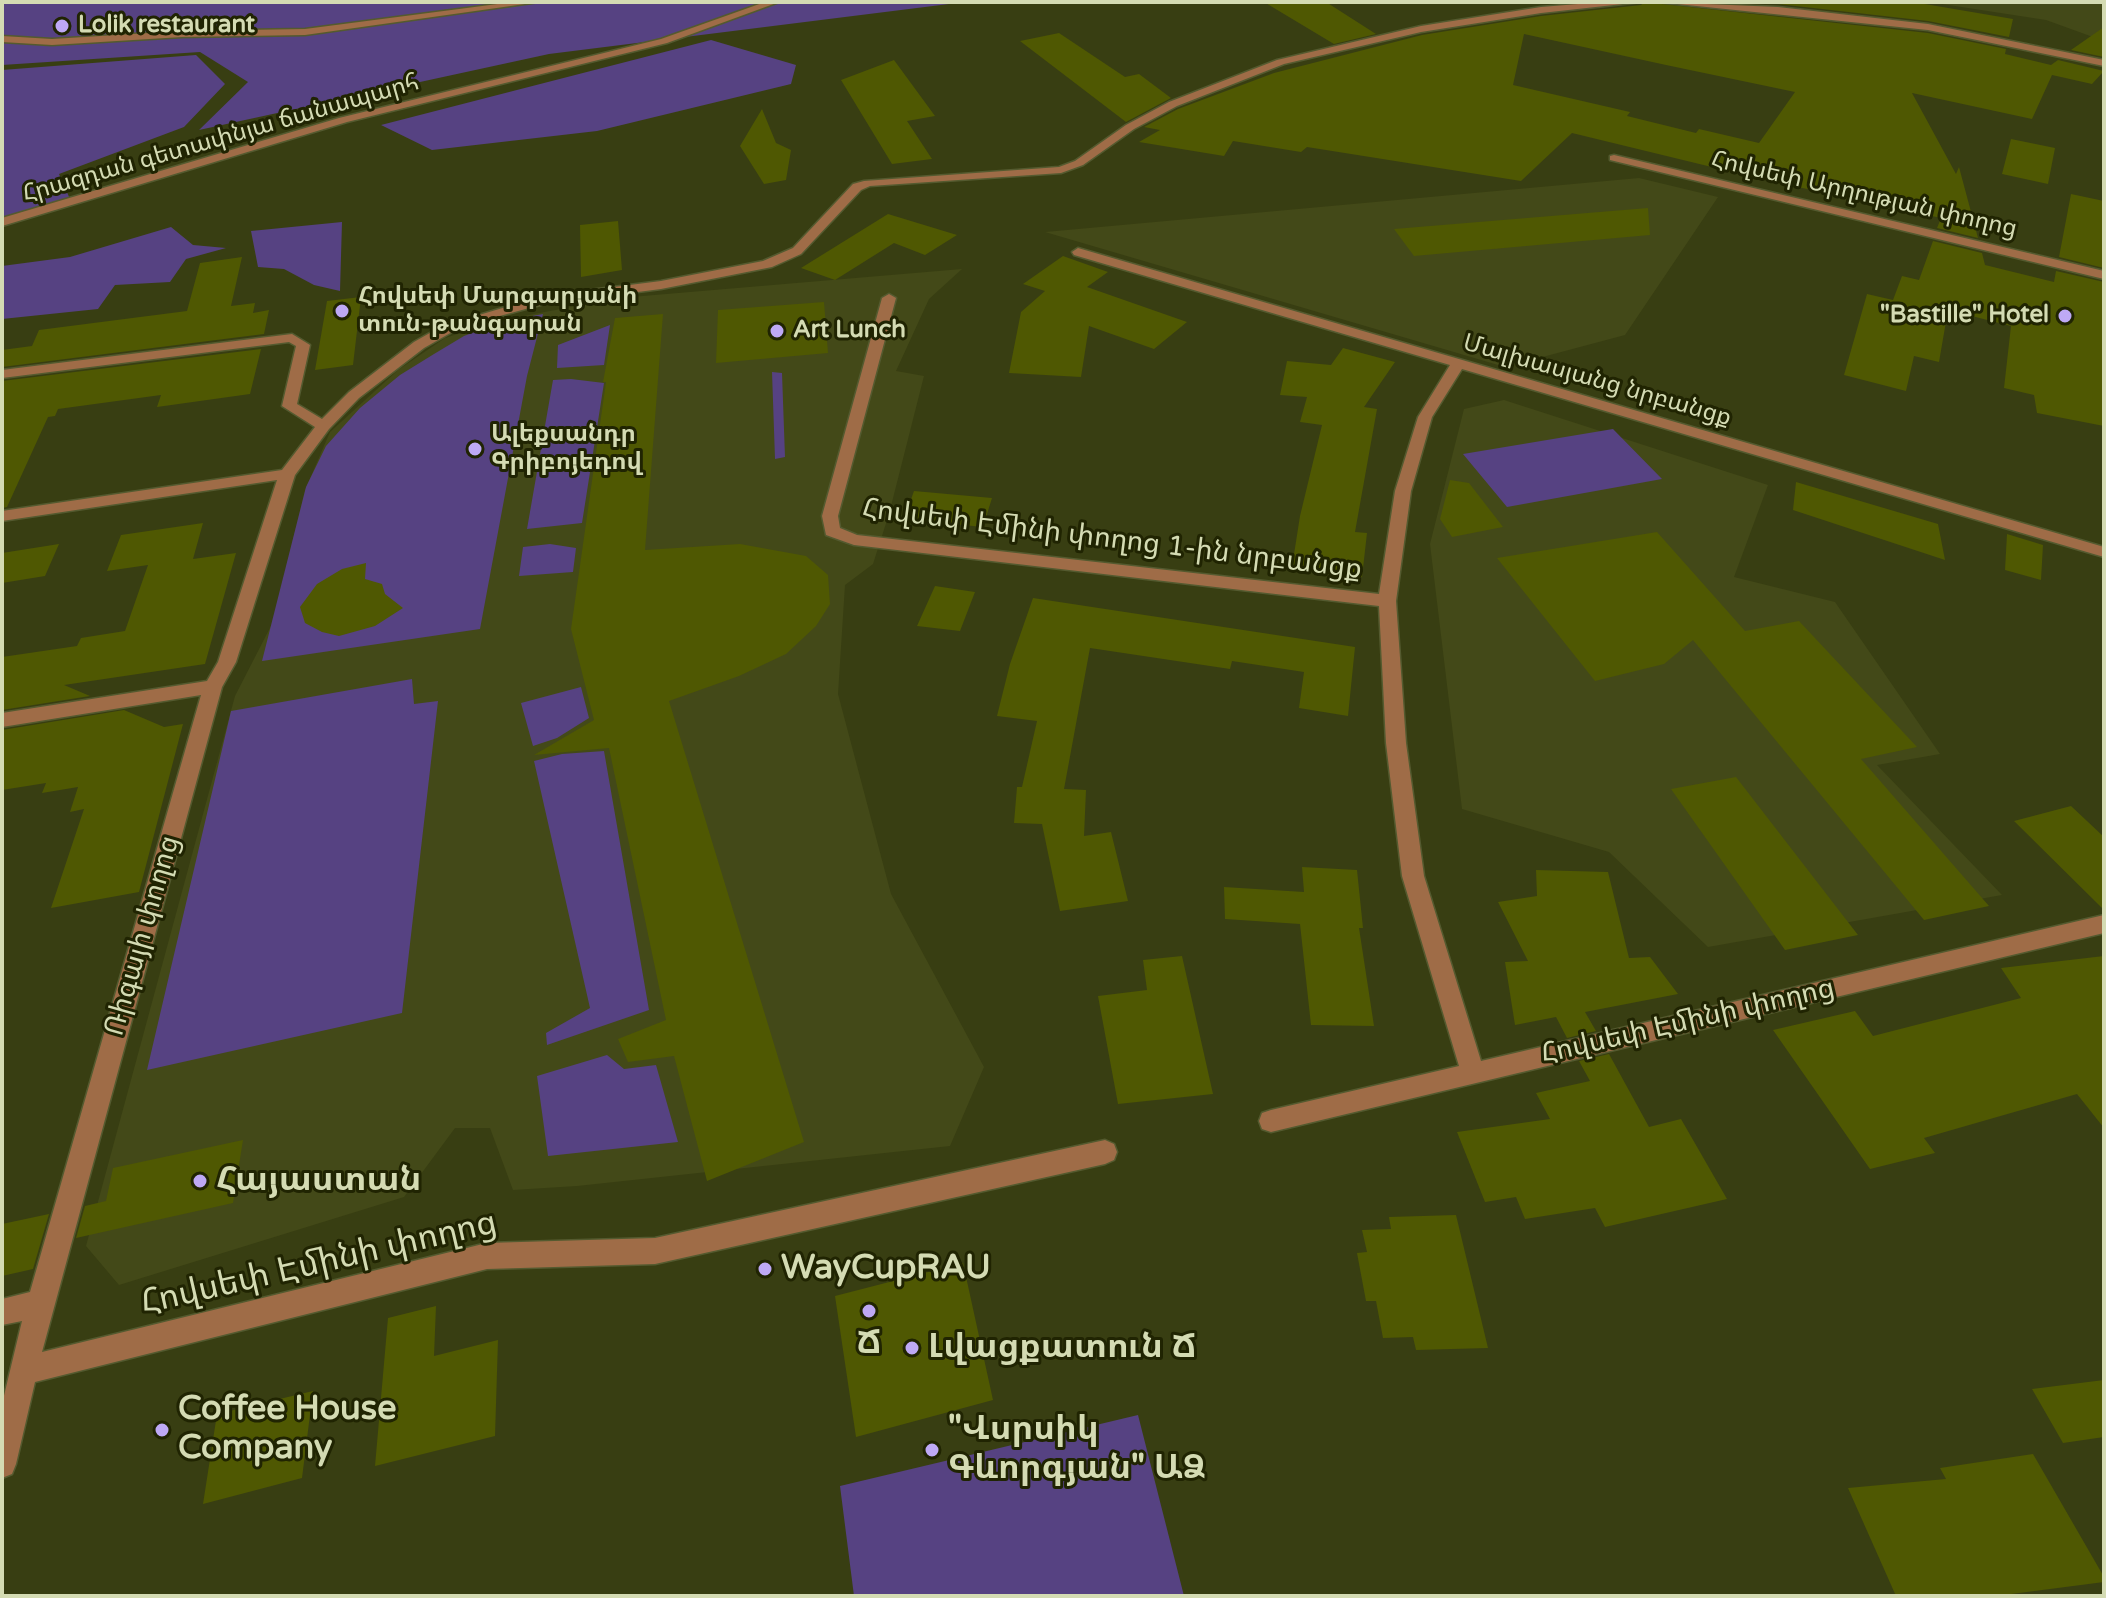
<!DOCTYPE html>
<meta charset="utf-8">
<style>
body{margin:0}
#map{position:relative;width:2106px;height:1598px;overflow:hidden;background:#383e12;font-family:"Varela Round",sans-serif}
canvas{display:block}
.frame{position:absolute;inset:0;border:4px solid #d4dbb3;pointer-events:none}
</style>
<div id="map">
<canvas width="2106" height="1598"></canvas>
<div class="frame"></div>
</div>
<script>
const context = document.querySelector('canvas').getContext('2d');
context.lineJoin = 'round';
function paint(path, color) { context.fillStyle = color; context.fill(path, 'evenodd'); }
const poly = rows => new Path2D(rows.map(r => 'M' + r).join(''));
function stroke(path, color, width, dash) { context.strokeStyle = color; context.lineWidth = width; context.lineCap = dash ? 'butt' : 'round'; context.setLineDash(dash || []); context.stroke(path); }
function label(font, color, halo, rows, align = 'center') {
  context.font = font + ' "Varela Round","Noto Sans Armenian",sans-serif'; context.lineWidth = 6; context.setLineDash([]); context.textBaseline = 'middle'; context.strokeStyle = halo; context.fillStyle = color; for (const [text, x, y, turn = 0] of rows) {
    context.save(); context.translate(x, y); context.rotate((+turn || 0) * Math.PI / 180); context.textAlign = isNaN(turn) ? turn : align; if (halo) context.strokeText(text, 0, 0); context.fillText(text, 0, 0); context.restore();
  }
}
const built = poly([
 [1929,2,2104,2,2104,41,2046,20],
 [1639,178,1718,197,1625,335,1505,367,1045,232],
 [962,269,929,299,896,371,924,376,889,514,873,564,845,585,838,694,891,894,984,1067,950,1146,577,1186,513,1190,490,1128,455,1128,404,1197,119,1285,86,1246,235,696,273,622,305,490,330,432,398,370,445,338,497,321,619,298],
 [1504,400,1768,485,1734,577,1835,602,1940,754,1877,765,2002,895,1708,947,1609,852,1462,809,1430,544,1464,409]
]);
const green = poly([
 [2,2,965,2,549,54,199,130,248,82,200,52,2,65],
 [711,40,796,65,791,84,597,131,432,150,381,125],
 [196,55,225,84,184,127,59,174,70,199,2,218,2,70],
 [342,222,340,291,314,285,284,269,258,267,251,231],
 [171,227,193,245,226,248,186,259,170,282,115,285,98,309,2,319,2,266,70,257],
 [543,314,527,376,480,629,262,661,306,487,326,446,360,408,400,375,434,354,464,336,501,322],
 [610,325,604,365,557,368,558,345],
 [772,372,782,373,785,457,775,459],
 [571,379,604,383,582,523,527,529,553,380],
 [1613,429,1662,479,1507,507,1463,454],
 [550,544,576,548,573,572,519,576,523,547],
 [412,679,414,704,438,701,402,1013,147,1070,231,711],
 [581,687,589,718,557,738,533,746,521,703],
 [604,751,649,1010,547,1045,546,1033,590,1008,534,761,562,754],
 [607,1055,624,1069,656,1065,678,1142,548,1156,537,1076],
 [1138,1415,1184,1596,854,1596,840,1486]
]);
const building = poly([
 [1264,2,1326,2,1376,34,1334,44],
 [1644,2,1928,33,2006,49,2005,54,2051,65,2058,60,2104,71,2092,84,2052,75,2032,119,1912,93,1956,174,1959,167,1978,238,1937,228,1941,218,1761,179,1572,133,1521,181,1307,147,1301,152,1233,141,1224,156,1139,142,1160,130,1144,127,1178,109,1274,73,1422,35,1541,16,1641,5],
 [1524,34,1666,65,1795,92,1759,143,1699,129,1696,133,1627,116,1630,112,1513,85],
 [1730,2,1913,2,2013,19,2009,37,1928,21,1778,4],
 [2104,27,2104,57,2071,50],
 [1059,33,1125,77,1139,74,1171,98,1126,122,1020,41],
 [894,60,935,116,907,121,932,159,892,164,841,80],
 [762,109,776,143,791,150,786,180,764,184,740,146],
 [2011,139,2055,148,2048,184,2002,174],
 [2071,194,2104,201,2104,268,2059,257],
 [1648,208,1650,235,1414,256,1394,229],
 [888,214,957,235,925,255,894,243,835,280,801,268],
 [618,221,622,270,581,277,580,225],
 [1933,241,1982,253,1985,265,2054,282,2056,271,2104,282,2104,426,2037,413,2034,395,2004,388,2011,326,1948,310,1939,362,1914,356,1906,391,1844,375,1867,294,1893,300,1902,276,1919,280],
 [1063,256,1108,272,1087,287,1187,322,1154,349,1089,326,1081,377,1009,373,1021,312,1045,291,1023,284],
 [242,257,231,306,255,303,253,313,269,310,264,334,2,367,2,350,32,346,39,330,187,311,200,263],
 [361,297,353,365,315,370,327,301],
 [824,302,828,353,716,363,718,310],
 [663,314,645,550,740,544,806,556,828,575,830,604,816,626,786,654,739,676,669,701,804,1142,707,1181,674,1056,628,1062,618,1039,666,1020,609,748,534,755,594,720,571,629,606,382,603,382,615,318],
 [1343,348,1395,362,1364,407,1377,409,1355,532,1367,533,1362,577,1292,567,1300,516,1322,425,1300,422,1307,397,1280,395,1287,361,1331,365],
 [261,349,250,394,157,407,161,395,58,409,55,416,48,417,7,507,2,508,2,381],
 [1450,480,1469,483,1503,527,1452,537,1440,519],
 [1796,482,1938,524,1945,560,1793,510],
 [914,491,992,498,983,527,904,519],
 [203,523,193,559,236,553,205,664,64,685,90,696,2,710,2,657,77,646,81,638,125,631,148,565,107,571,121,535],
 [1657,532,1745,631,1799,621,1917,747,1861,759,1989,906,1924,920,1693,640,1664,664,1595,681,1497,558],
 [2007,534,2043,545,2041,580,2005,570],
 [59,544,45,576,2,583,2,553],
 [366,563,365,579,382,584,385,594,403,608,375,626,339,636,322,632,305,623,300,607,317,584,342,569],
 [935,586,975,592,960,631,917,626],
 [1033,598,1355,647,1348,716,1299,708,1304,672,1232,661,1230,669,1090,648,1064,789,1086,790,1084,836,1111,832,1128,901,1060,911,1042,824,1014,823,1017,787,1022,787,1037,721,997,716,1010,664],
 [124,710,164,727,183,724,139,892,51,908,84,809,70,812,78,787,42,793,46,783,2,790,2,730],
 [1736,777,1858,935,1785,950,1671,789],
 [2071,806,2104,837,2104,910,2014,821],
 [1302,867,1357,870,1363,928,1359,928,1374,1026,1311,1025,1300,924,1225,919,1224,887,1304,892],
 [1536,870,1608,872,1629,958,1650,957,1678,994,1585,1012,1596,1031,1567,1038,1556,1017,1515,1025,1505,962,1528,961,1498,902,1537,896],
 [1182,956,1213,1094,1118,1104,1098,996,1147,990,1143,960],
 [2104,956,2104,1128,2077,1094,1924,1138,1935,1153,1870,1169,1773,1030,1855,1011,1873,1036,2021,998,2001,968],
 [1609,1054,1649,1127,1681,1119,1727,1199,1605,1227,1595,1208,1525,1219,1516,1197,1485,1202,1457,1132,1550,1119,1536,1093,1590,1081,1579,1061],
 [243,1140,233,1203,76,1238,85,1206,106,1201,113,1168],
 [49,1214,33,1269,2,1276,2,1224],
 [1456,1215,1488,1348,1416,1350,1413,1337,1383,1338,1376,1301,1366,1301,1357,1253,1367,1252,1362,1230,1391,1229,1389,1217],
 [963,1263,993,1400,856,1437,835,1296],
 [436,1306,434,1356,498,1340,495,1436,375,1466,388,1318],
 [2104,1380,2104,1437,2063,1443,2032,1389],
 [313,1391,302,1478,203,1504,217,1414],
 [2033,1454,2104,1577,2104,1582,1996,1596,1896,1596,1848,1488,1946,1479,1940,1468]
]);
const minor = poly([
 [513,2,539,2,305,35,182,37,52,45,2,42,2,36,52,39,182,31,305,29,513,2],
 [765,2,779,2,667,43,347,122,2,226,2,218,339,118,661,39,765,2],
 [1603,2,1641,2,1541,13,1421,32,1284,64,1177,106,1134,129,1083,165,1061,173,870,186,861,190,801,254,772,267,661,289,544,304,496,317,452,332,424,348,359,398,329,429,295,475,236,662,222,687,42,1352,487,1243,655,1238,1105,1140,1114,1144,1117,1152,1114,1160,1105,1164,655,1264,487,1269,35,1382,16,1464,12,1474,2,1478,2,1404,22,1321,2,1325,2,1299,30,1292,201,695,2,727,2,713,207,681,218,662,277,480,2,521,2,511,282,470,315,427,282,406,296,346,289,342,2,378,2,370,292,334,310,345,297,404,322,419,349,392,414,342,442,326,543,296,661,281,763,261,793,248,853,184,864,181,1059,167,1075,161,1126,125,1169,102,1277,60,1421,26,1541,7,1603,2],
 [1658,2,1778,7,1928,24,2104,60,2104,66,1928,30,1658,2],
 [1614,155,2104,271,2104,279,1610,160,1610,156,1614,155],
 [1078,248,2104,547,2104,557,1462,369,1432,417,1411,491,1396,601,1406,743,1424,876,1481,1061,2104,915,2104,933,1271,1132,1262,1129,1259,1121,1262,1113,1271,1110,1459,1066,1402,876,1386,743,1379,606,854,545,826,535,822,516,882,298,889,294,896,298,838,516,840,528,857,535,1379,594,1395,491,1418,417,1450,365,1074,255,1072,252,1078,248]
]);
const markers = [
 [62,26,8,"#bea9f5"],
 [342,311,8,"#bea9f5"],
 [2065,316,8,"#bea9f5"],
 [777,331,8,"#bea9f5"],
 [475,449,8,"#bea9f5"],
 [200,1181,8,"#bea9f5"],
 [765,1269,8,"#bea9f5"],
 [869,1311,8,"#bea9f5"],
 [912,1348,8,"#bea9f5"],
 [162,1430,8,"#bea9f5"],
 [932,1450,8,"#bea9f5"]
];
const farPoinames = [
 ["Lolik restaurant",78,26],
 ["Հովսեփ Մարգարյանի",358,297],
 ["տուն-թանգարան",358,325],
 ["\"Bastille\" Hotel",2049,316,"right"],
 ["Art Lunch",793,331],
 ["Ալեքսանդր",491,435],
 ["Գրիբոյեդով",491,463]
];
const farStreetnames = [
 ["Հրազդան գետափնյա ճանապարհ",221,139,-16],
 ["Հովսեփ Արղության փողոց",1864,195,13],
 ["Մալխասյանց նրբանցք",1597,381,16]
];
const streetNames = [
 ["Հովսեփ Էմինի փողոց 1-ին նրբանցք",1112,540,7],
 ["Ռիգայի փողոց",143,936,-74],
 ["Հովսեփ Էմինի փողոց",1688,1022,-13]
];
const nearPoinames = [
 ["Հայաստան",216,1181],
 ["WayCupRAU",781,1269],
 ["Ճ",869,1344,"center"],
 ["Լվացքատուն Ճ",928,1348],
 ["Coffee House",178,1410],
 ["Company",178,1449],
 ["\"Վսրսիկ",948,1430],
 ["Գևորգյան\" ԱՁ",948,1469]
];
const nearStreetnames = [
 ["Հովսեփ Էմինի փողոց",319,1264,-13]
];
paint(built, '#434918');
paint(green, '#564282');
paint(building, '#4f5802');
stroke(minor, '#545a2f', 3);
paint(minor, '#9f6c47');
for (const [x, y, r, color] of markers) { const dot = new Path2D(); dot.arc(x, y, r, 0, 2 * Math.PI); context.fillStyle = color; context.fill(dot); stroke(dot, '#202402', 3); }
label('bold 24px', '#d4dbb3', '#202402', farPoinames, 'left');
label('24px', '#d4dbb3', '#202402', farStreetnames);
label('28px', '#d4dbb3', '#202402', streetNames);
label('bold 34px', '#d4dbb3', '#202402', nearPoinames, 'left');
label('34px', '#d4dbb3', '#202402', nearStreetnames);
</script>
